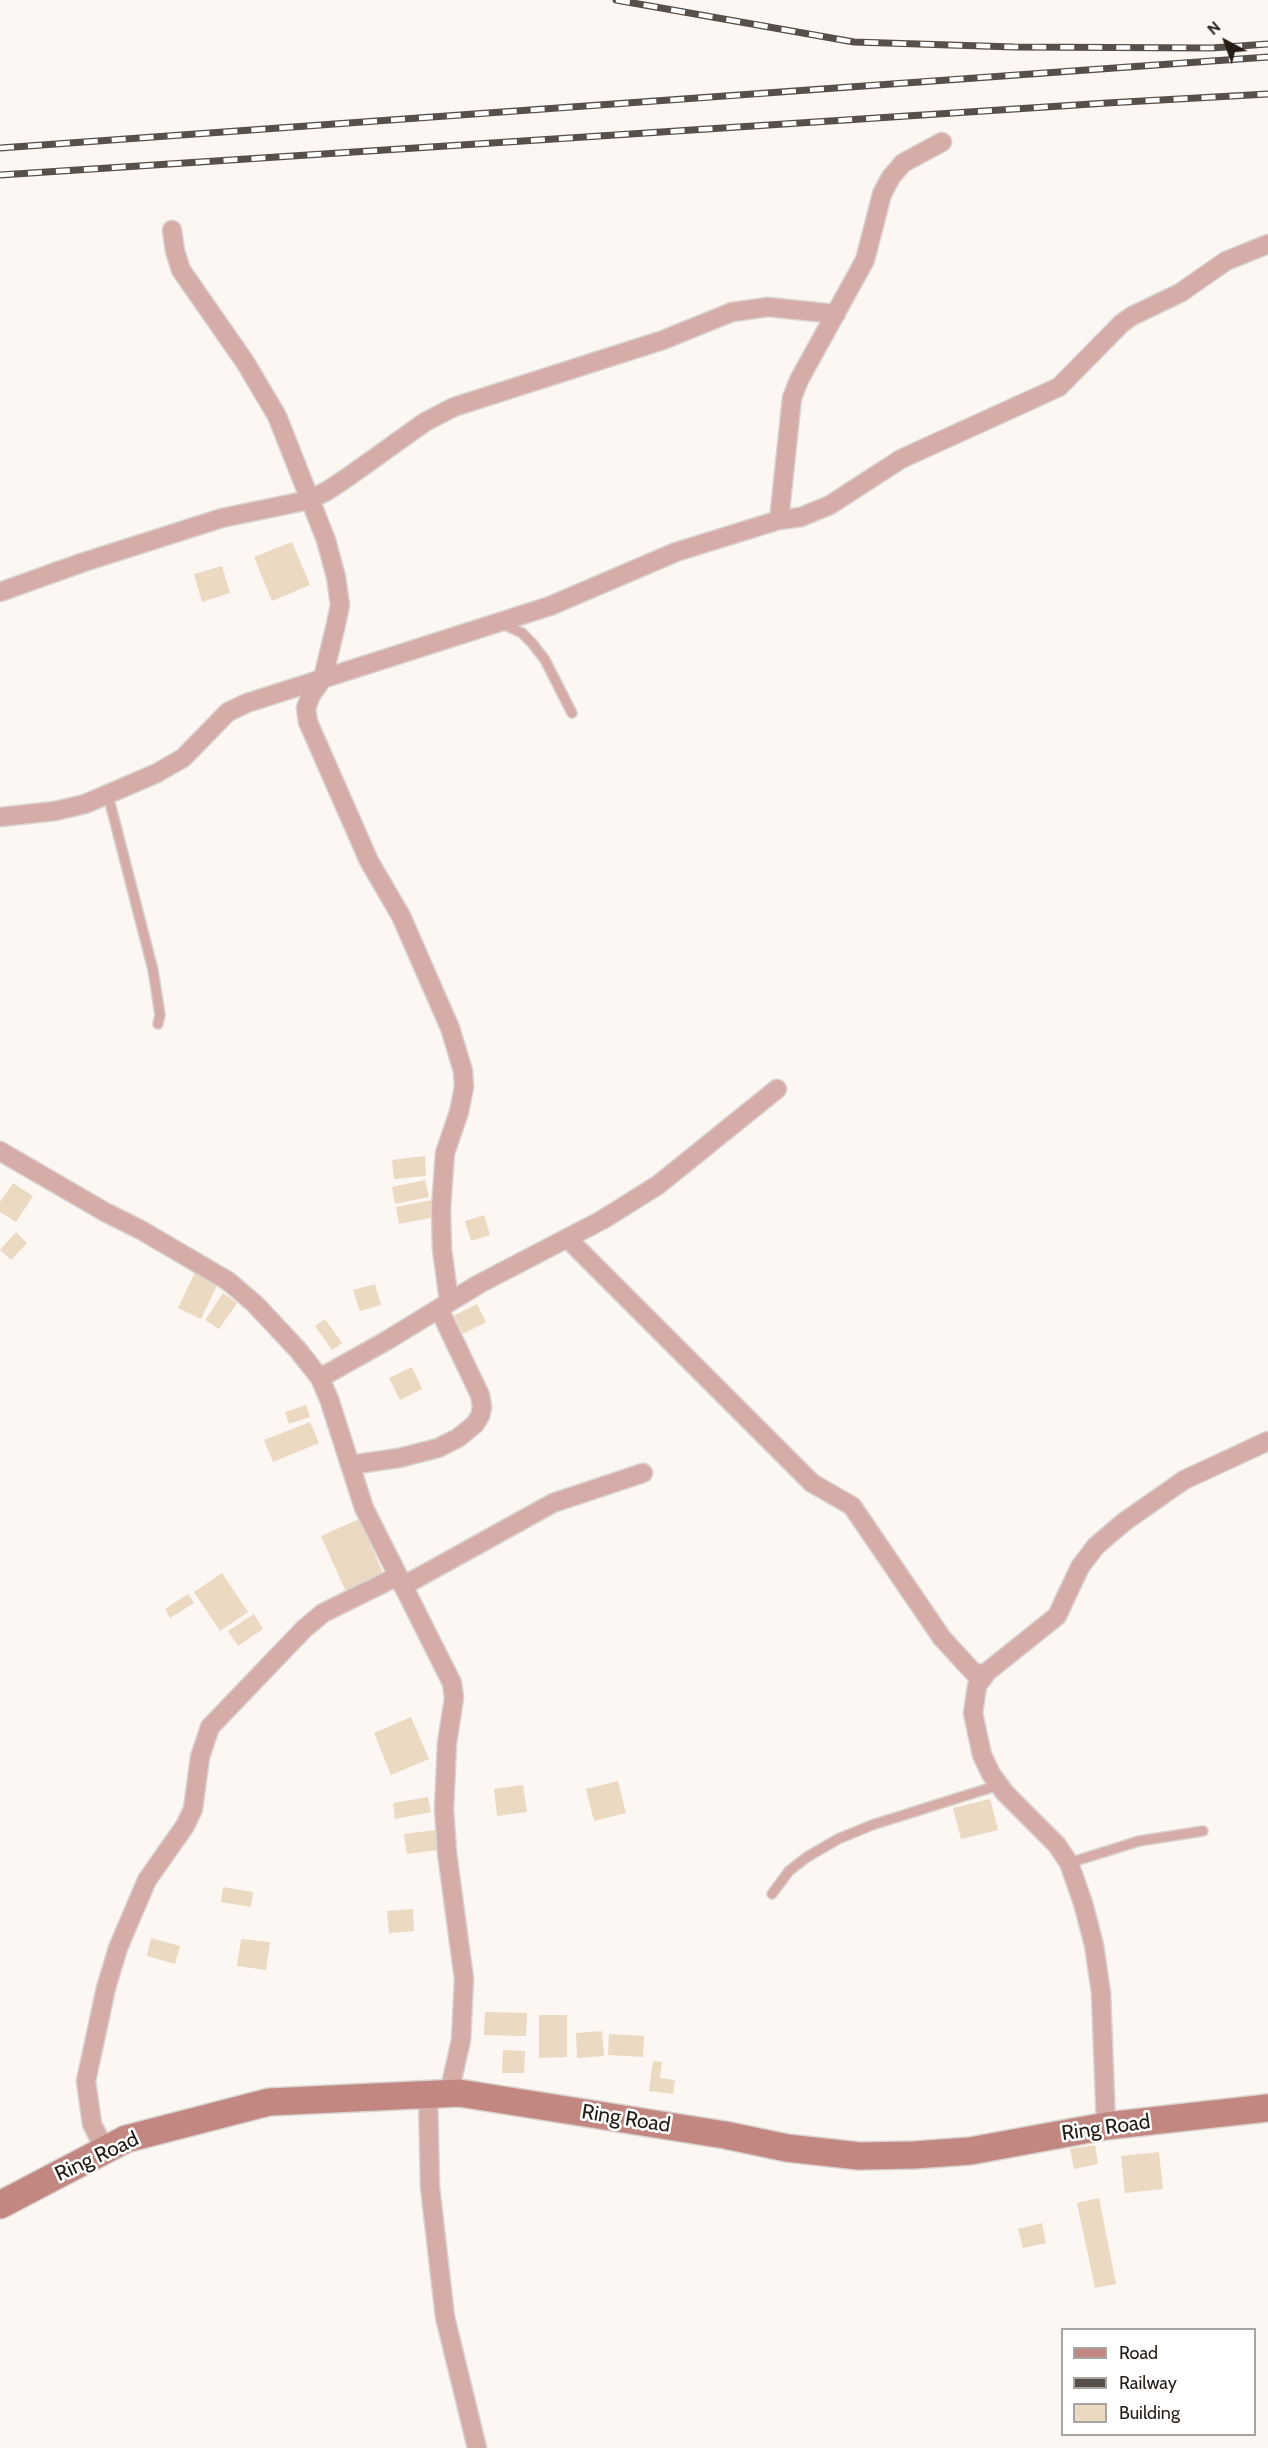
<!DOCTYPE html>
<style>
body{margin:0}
#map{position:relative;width:1268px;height:2448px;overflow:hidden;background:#fcf7f3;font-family:Cabin,sans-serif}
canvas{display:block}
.legend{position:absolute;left:1061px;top:2328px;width:195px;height:108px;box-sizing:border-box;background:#fff;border:2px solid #a8a4a1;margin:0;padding:8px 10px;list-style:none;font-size:18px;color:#251c15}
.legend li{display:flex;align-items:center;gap:12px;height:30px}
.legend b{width:30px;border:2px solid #a8a4a1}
.north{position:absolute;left:1196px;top:12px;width:60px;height:60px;-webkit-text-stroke:4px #fff;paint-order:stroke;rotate:319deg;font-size:16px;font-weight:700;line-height:24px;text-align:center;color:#251c15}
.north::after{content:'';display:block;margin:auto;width:21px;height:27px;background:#251c15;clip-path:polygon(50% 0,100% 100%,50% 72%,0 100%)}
</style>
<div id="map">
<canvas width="1268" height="2448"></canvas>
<ul class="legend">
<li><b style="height:8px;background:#c38782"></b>Road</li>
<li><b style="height:8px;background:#574f49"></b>Railway</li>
<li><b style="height:16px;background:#ebd9c1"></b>Building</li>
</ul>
<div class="north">N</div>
</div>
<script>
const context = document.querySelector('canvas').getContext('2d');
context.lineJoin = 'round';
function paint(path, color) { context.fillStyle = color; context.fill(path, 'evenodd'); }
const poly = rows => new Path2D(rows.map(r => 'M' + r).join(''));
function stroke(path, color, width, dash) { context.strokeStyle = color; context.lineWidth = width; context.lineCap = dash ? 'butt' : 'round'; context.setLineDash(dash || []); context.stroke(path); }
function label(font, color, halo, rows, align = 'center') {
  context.font = font + ' Cabin,sans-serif'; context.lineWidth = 5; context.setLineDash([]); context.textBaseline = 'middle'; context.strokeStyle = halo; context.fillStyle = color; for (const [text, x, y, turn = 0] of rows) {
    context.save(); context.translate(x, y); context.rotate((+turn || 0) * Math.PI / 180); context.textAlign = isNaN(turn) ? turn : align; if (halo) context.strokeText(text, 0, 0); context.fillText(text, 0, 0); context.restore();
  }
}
const building = poly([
 [292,542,310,585,272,601,254,557],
 [222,566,230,593,202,602,194,574],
 [425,1156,426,1176,394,1179,392,1160],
 [425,1180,429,1197,395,1204,392,1187],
 [13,1183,33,1196,16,1222,0,1212,0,1202],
 [432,1200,435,1217,399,1224,396,1207],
 [484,1215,490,1235,471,1241,465,1221],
 [16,1232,27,1243,11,1260,0,1250],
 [196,1270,219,1281,201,1319,178,1308],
 [375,1284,381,1305,360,1311,353,1290],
 [223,1293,237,1303,219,1329,205,1320],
 [477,1304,486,1322,463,1334,453,1316],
 [325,1319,342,1343,332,1350,315,1326],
 [412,1367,422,1389,400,1400,389,1378],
 [306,1405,310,1417,289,1424,285,1412],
 [310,1422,319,1443,273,1462,264,1440],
 [359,1519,384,1575,346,1592,321,1536],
 [222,1573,248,1612,220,1631,194,1592],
 [188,1594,194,1603,170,1618,165,1609],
 [254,1614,263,1629,238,1646,228,1631],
 [411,1717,429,1759,391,1775,374,1733],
 [618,1781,626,1813,594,1821,586,1789],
 [523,1785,527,1812,497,1816,494,1789],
 [428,1797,431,1812,395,1819,393,1803],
 [990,1799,998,1830,961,1839,953,1808],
 [435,1830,438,1850,407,1854,404,1834],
 [223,1887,253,1892,251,1907,221,1902],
 [413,1909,414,1931,389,1933,387,1911],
 [151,1938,180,1946,175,1964,147,1956],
 [241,1939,270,1942,266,1970,237,1966],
 [485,2012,527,2013,526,2036,484,2035],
 [539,2015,567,2015,567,2057,539,2058],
 [602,2031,604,2056,577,2058,576,2033],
 [609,2034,644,2036,643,2057,608,2055],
 [503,2050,525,2051,524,2073,502,2073],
 [653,2061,662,2062,660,2078,675,2080,673,2094,649,2091],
 [1095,2145,1098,2164,1074,2169,1070,2149],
 [1159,2152,1163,2189,1125,2193,1121,2156],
 [1099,2198,1116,2284,1095,2288,1077,2203],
 [1042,2223,1046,2243,1023,2248,1018,2229]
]);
const lane = poly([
 [503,624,522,633,532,643,545,660,572,713],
 [108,795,153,970,160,1015,158,1024],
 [1069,1863,1139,1841,1203,1831],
 [772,1894,789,1871,807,1857,838,1839,872,1825,999,1785]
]);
const street = poly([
 [172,230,175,251,181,270,245,362,277,416,326,540,336,577,340,605,336,624,323,678,311,695,306,708,308,722,369,861,401,916,450,1028,463,1071,464,1087,459,1112,445,1153,441,1208,442,1249,449,1301],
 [779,520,792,398,799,380,865,260,882,194,891,177,903,163,942,142],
 [0,592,81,563,222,518,309,500,327,491,348,477,425,422,454,407,663,340,732,312,768,307,836,314],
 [0,817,55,811,85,804,157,773,183,758,228,712,247,703,550,606,676,552,779,520,801,517,830,505,901,459,1059,387,1122,323,1132,316,1180,293,1226,261,1268,244],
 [0,1151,105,1212,141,1230,228,1281,255,1304,298,1350,320,1378,329,1399,364,1508,452,1683,454,1698,447,1743,444,1809,447,1853,464,1979,461,2040,449,2093],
 [567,1238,812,1483,852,1506,942,1638,976,1675,987,1672],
 [320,1378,386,1341,479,1284,602,1220,658,1185,777,1089],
 [350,1465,399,1458,438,1448,458,1438,475,1424,480,1416,482,1407,480,1395,439,1309],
 [403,1586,553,1503,643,1473],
 [428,2094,430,2187,445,2317,477,2448],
 [1106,2126,1101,1993,1094,1945,1083,1903,1069,1863,1057,1845,1005,1793,991,1774,982,1755,973,1713,977,1686,987,1672,1057,1616,1080,1567,1096,1546,1124,1522,1184,1480,1268,1441],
 [105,2150,92,2124,86,2081,106,1988,118,1948,147,1880,185,1826,193,1809,200,1757,210,1727,304,1629,323,1613,398,1576]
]);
const secondary = poly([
 [0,2205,126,2139,269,2102,459,2093,725,2135,787,2148,859,2156,914,2155,970,2151,1106,2126,1268,2108]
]);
const rail = poly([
 [616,0,854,42,1014,47,1212,48,1268,44],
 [0,148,1268,57],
 [0,175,1107,103,1268,94]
]);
const streetNames = [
 ["Ring Road",626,2119,9],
 ["Ring Road",1106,2128,-8],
 ["Ring Road",97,2157,-25]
];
paint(building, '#ebd9c1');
stroke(lane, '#dad4cf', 12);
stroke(street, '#dad4cf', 21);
stroke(secondary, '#dad4cf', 30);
stroke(lane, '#d6aca9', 9);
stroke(street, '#d6aca9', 18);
stroke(secondary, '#c38782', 27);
stroke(rail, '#574f49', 7);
stroke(rail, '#fff', 4.5, [14]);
label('21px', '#251c15', '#fff', streetNames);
</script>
